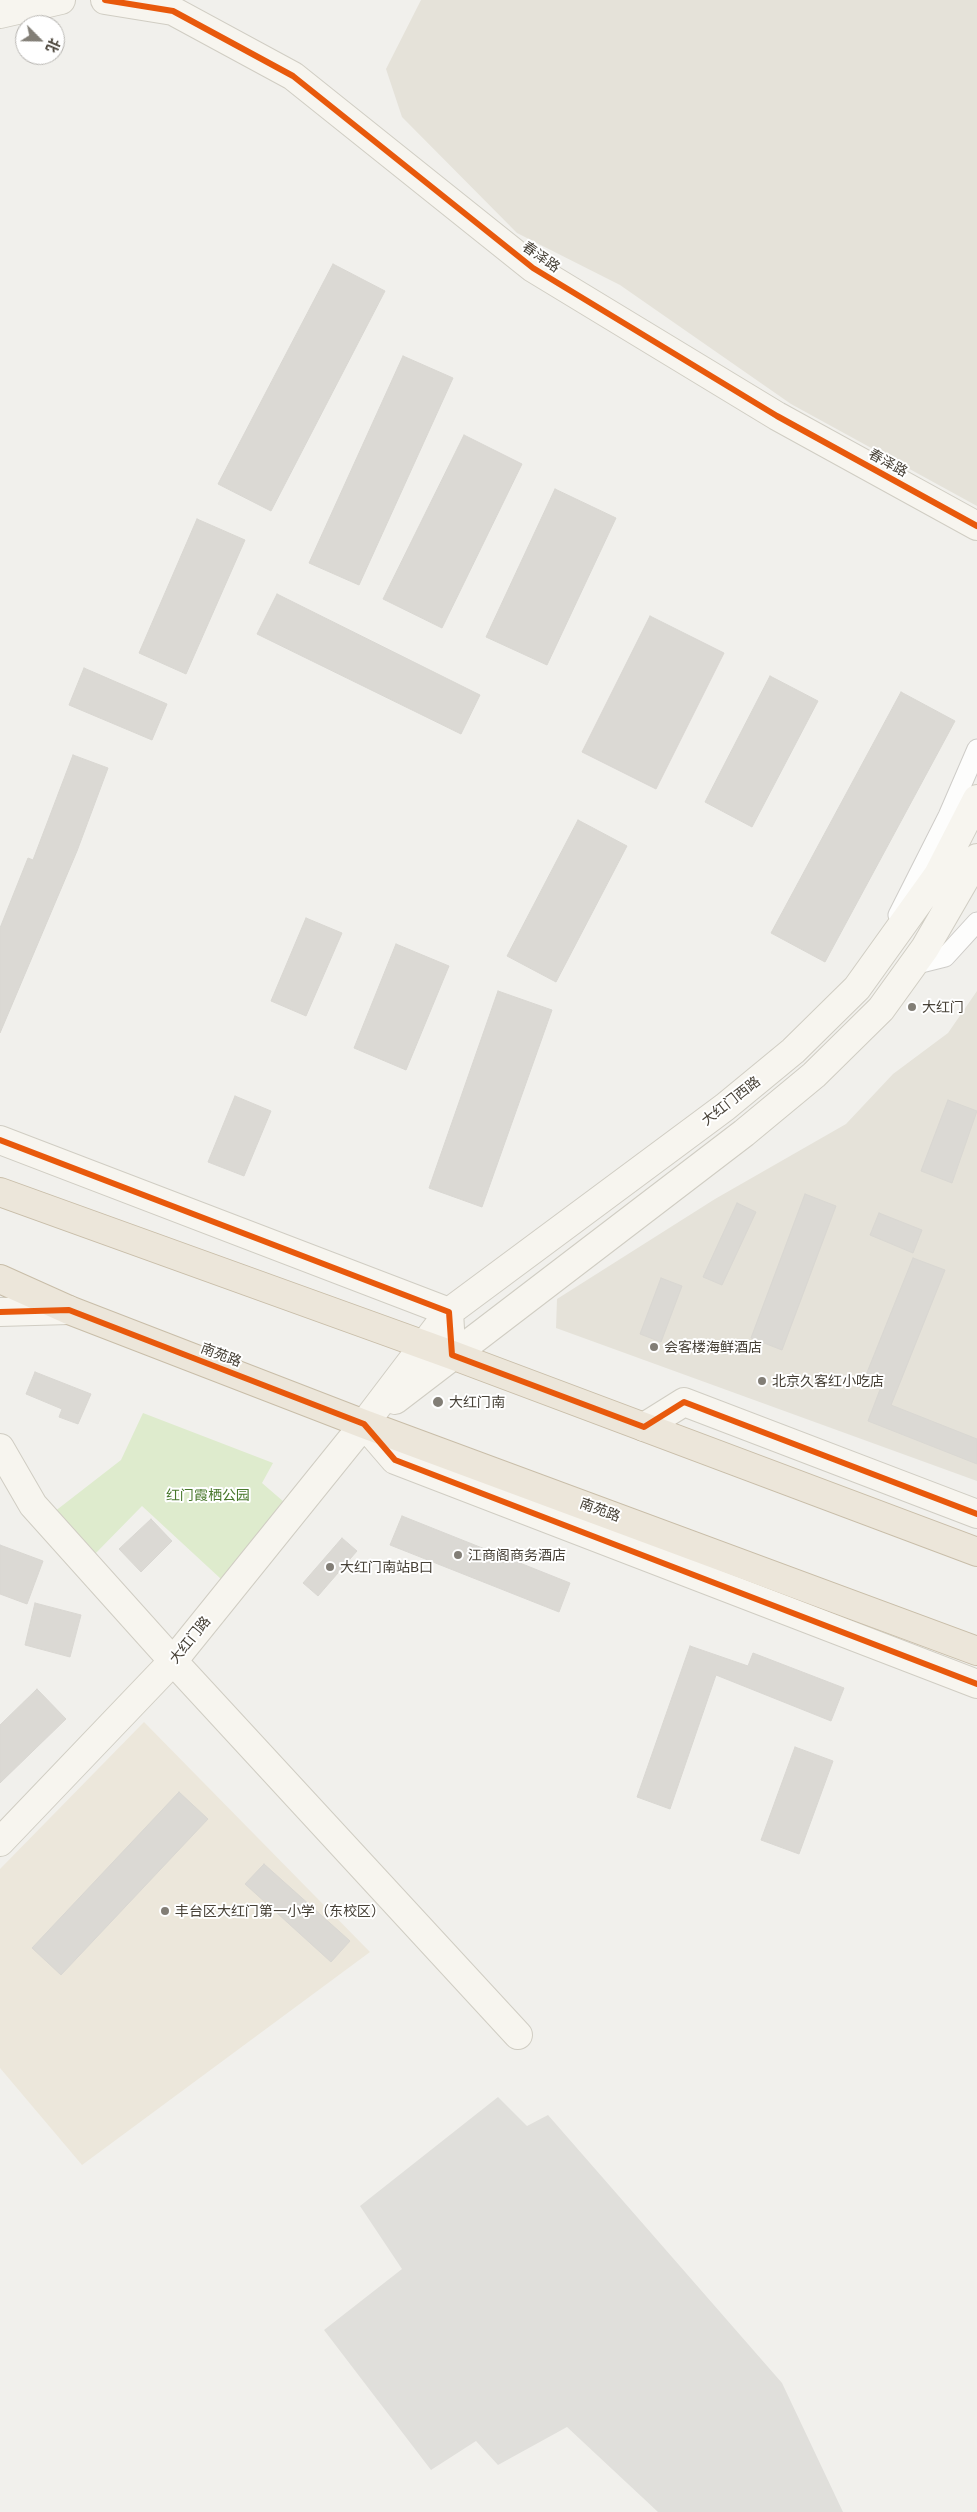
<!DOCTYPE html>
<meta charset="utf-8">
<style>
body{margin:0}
#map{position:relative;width:977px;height:2512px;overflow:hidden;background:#f1f0ec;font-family:Lato,"Noto Sans SC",sans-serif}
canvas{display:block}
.north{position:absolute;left:15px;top:15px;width:50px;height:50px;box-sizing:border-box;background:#fff;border:1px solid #b5b3af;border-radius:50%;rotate:113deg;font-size:14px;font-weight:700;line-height:20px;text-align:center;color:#474137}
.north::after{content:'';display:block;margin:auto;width:18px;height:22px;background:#827e76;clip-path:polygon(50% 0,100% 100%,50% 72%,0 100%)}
</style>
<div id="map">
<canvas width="977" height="2512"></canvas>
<div class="north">北</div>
</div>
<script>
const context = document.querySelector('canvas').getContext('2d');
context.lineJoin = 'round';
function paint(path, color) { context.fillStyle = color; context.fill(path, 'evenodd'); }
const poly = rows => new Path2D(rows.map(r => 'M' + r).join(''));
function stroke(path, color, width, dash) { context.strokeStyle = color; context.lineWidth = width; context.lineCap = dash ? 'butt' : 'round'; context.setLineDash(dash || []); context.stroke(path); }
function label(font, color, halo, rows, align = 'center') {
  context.font = font + ' Lato,"Noto Sans SC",sans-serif'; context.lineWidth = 4; context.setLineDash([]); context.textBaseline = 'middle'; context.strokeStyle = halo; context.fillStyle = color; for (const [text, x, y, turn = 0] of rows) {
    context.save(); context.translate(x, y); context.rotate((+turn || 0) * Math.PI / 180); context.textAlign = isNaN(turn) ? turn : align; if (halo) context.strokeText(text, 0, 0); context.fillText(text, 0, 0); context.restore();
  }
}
const residential = poly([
 [421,0,977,0,977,506,791,404,620,285,517,233,402,117,386,69],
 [977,991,977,1481,556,1328,557,1299,715,1199,846,1124,893,1074,948,1033]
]);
const education = poly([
 [144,1722,370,1952,82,2165,0,2068,0,1869]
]);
const green = poly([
 [143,1413,273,1463,262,1483,284,1502,221,1579,142,1506,93,1556,54,1512,121,1460]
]);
const parking = poly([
 [498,2097,527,2126,548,2115,782,2383,843,2512,658,2512,567,2427,498,2465,476,2441,431,2470,324,2330,402,2269,360,2206]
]);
const building = poly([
 [333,264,385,291,271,511,218,484,333,264],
 [403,356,453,378,359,585,309,563,403,356],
 [464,435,522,464,442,628,383,599,464,435],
 [555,489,616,518,547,665,486,637,555,489],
 [197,519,245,540,186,674,139,653,197,519],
 [277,594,480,695,461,734,257,634,277,594],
 [650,616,724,653,656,789,582,752,650,616],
 [84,668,167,704,152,740,69,705,84,668],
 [770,676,818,701,752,827,705,802,770,676],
 [901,692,955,721,825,962,771,933,901,692],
 [73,755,108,768,77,851,0,1033,0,928,28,858,33,860,73,755],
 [578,820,627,846,556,982,507,956,578,820],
 [306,918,342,933,306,1016,271,1001,306,918],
 [396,944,449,966,406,1070,354,1048,396,944],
 [498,991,552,1010,482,1207,429,1188,498,991],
 [235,1096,271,1111,244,1176,208,1162,235,1096],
 [948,1100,977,1111,952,1183,921,1171,948,1100],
 [805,1194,836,1206,782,1350,751,1338,805,1194],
 [737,1203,756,1212,722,1285,703,1277,737,1203],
 [879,1213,922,1230,913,1253,870,1235,879,1213],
 [913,1258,945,1270,891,1405,977,1439,977,1464,868,1421,881,1387,864,1380,913,1258],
 [661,1278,682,1286,661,1342,640,1334,661,1278],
 [35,1372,91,1394,78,1424,59,1417,62,1409,26,1394,35,1372],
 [402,1516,570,1583,559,1612,390,1545,402,1516],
 [151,1519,172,1541,141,1572,119,1549,151,1519],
 [342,1538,357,1551,318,1596,303,1583,342,1538],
 [0,1545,43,1561,27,1604,0,1594,0,1545],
 [35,1603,81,1615,70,1657,25,1645,35,1603],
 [690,1646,748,1666,753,1653,844,1688,831,1721,716,1675,670,1809,637,1797,690,1646],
 [37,1689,66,1719,0,1783,0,1725,37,1689],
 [795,1747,833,1761,799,1854,761,1840,795,1747],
 [179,1792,208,1819,61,1975,32,1948,179,1792],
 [264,1864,350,1941,331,1962,245,1884,264,1864]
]);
const street = poly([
 [898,915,948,816,977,749],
 [913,965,945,957,977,922]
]);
const secondary = poly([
 [105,0,173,11,293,76,533,268,777,416,977,526],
 [0,14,61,0],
 [0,1140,449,1312,450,1329],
 [0,1312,69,1310],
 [395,1400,744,1133,814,1075,881,1009,925,948,977,858],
 [364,1424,395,1460,977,1684],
 [644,1427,684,1402,977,1514],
 [0,1448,33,1505,173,1661,518,2035],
 [0,1842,173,1661,364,1424,449,1312,725,1107,793,1051,857,988,938,875,977,799]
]);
const highway = poly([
 [0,1192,452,1355,977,1552],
 [0,1279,69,1310,364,1424,977,1651]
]);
const cycleway = poly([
 [105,0,173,11,293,76,533,268,777,416,977,526],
 [0,1140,449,1312,452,1355,644,1427,684,1402,977,1514],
 [0,1312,69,1310,364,1424,395,1460,977,1684]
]);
const markers = [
 [912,1007,5,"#827e76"],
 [654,1347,5,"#827e76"],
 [762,1381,5,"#827e76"],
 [438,1402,6,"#827e76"],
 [458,1555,5,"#827e76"],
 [330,1567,5,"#827e76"],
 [165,1911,5,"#827e76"]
];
const streetNames = [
 ["春泽路",541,257,35],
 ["春泽路",888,463,29],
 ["大红门西路",731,1101,-38],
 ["南苑路",221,1355,21],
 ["南苑路",600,1510,20],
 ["大红门路",190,1640,-51]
];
const poiNames = [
 ["大红门",922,1007],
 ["会客楼海鲜酒店",664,1347],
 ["北京久客红小吃店",772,1381],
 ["大红门南",449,1402],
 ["江商阁商务酒店",468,1555],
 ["大红门南站B口",340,1567],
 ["丰台区大红门第一小学（东校区）",175,1911]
];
const parkNames = [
 ["红门霞栖公园",208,1495]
];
paint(residential, '#e5e2d9');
paint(education, '#ece7db');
paint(green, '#deebcd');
paint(parking, '#e0dfdb');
paint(building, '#dbd9d4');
stroke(building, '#d9d7d2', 1);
stroke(street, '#ceccc8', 21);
stroke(secondary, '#d0cdc3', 30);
stroke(highway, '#c8bda8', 30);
stroke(street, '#fdfdfc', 19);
stroke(secondary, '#f7f5ef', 28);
stroke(highway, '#ece6da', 28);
stroke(cycleway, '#e8590c', 6);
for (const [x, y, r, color] of markers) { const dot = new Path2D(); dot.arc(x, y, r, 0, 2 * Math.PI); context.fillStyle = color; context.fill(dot); stroke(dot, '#fff', 2); }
label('14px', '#474137', '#fff', streetNames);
label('14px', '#474137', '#fff', poiNames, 'left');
label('14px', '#48782c', '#fff', parkNames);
</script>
